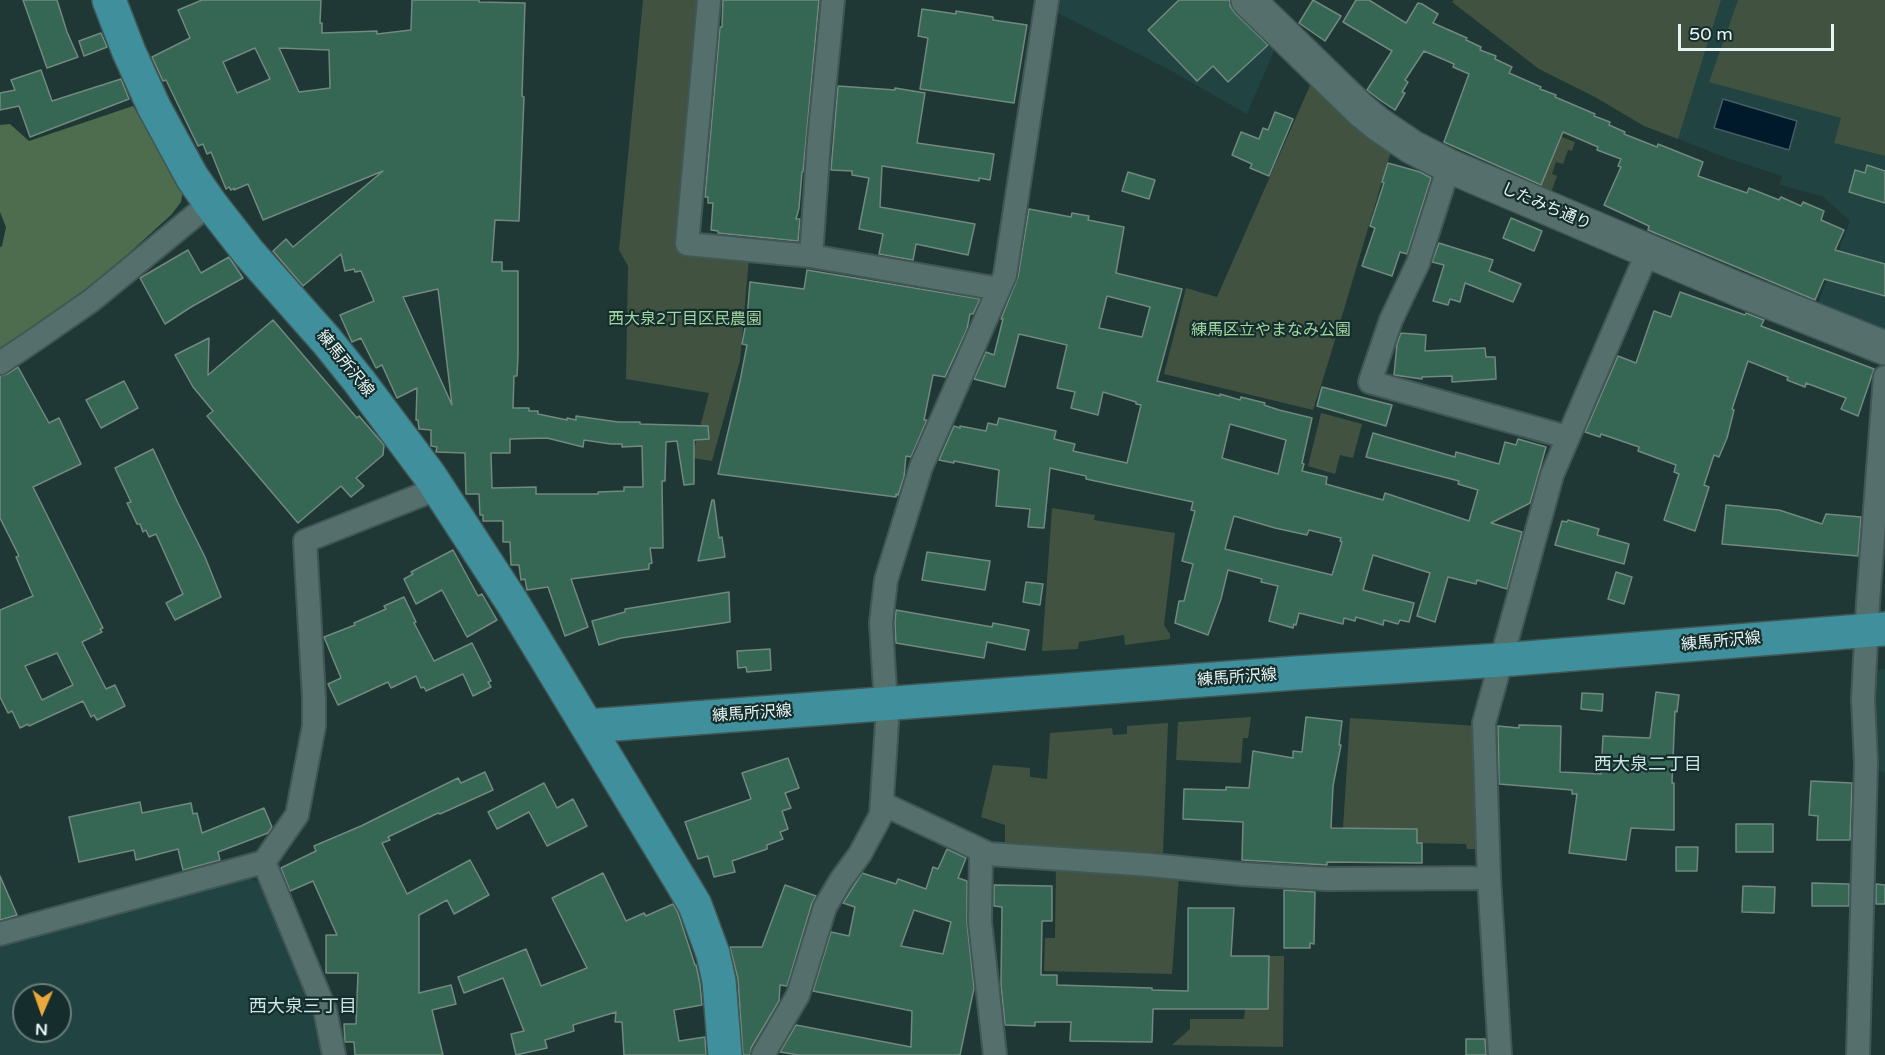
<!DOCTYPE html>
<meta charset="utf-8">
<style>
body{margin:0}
#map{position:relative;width:1885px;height:1055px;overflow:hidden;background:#1f3836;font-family:"Varela Round",sans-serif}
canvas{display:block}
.north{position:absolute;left:12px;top:983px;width:60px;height:60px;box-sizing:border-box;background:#152d2c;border:2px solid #697d7c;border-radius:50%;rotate:182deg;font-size:16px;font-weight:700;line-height:24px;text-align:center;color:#e7f6f4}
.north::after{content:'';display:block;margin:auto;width:21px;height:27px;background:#eda83b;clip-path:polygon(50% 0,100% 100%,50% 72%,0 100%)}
.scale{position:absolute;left:1678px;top:24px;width:156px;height:27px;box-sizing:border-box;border:3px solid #e7f6f4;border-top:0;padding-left:8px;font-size:18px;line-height:21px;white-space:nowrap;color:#e7f6f4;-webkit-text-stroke:4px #152d2c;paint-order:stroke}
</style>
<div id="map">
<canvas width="1885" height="1055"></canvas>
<div class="north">N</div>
<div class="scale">50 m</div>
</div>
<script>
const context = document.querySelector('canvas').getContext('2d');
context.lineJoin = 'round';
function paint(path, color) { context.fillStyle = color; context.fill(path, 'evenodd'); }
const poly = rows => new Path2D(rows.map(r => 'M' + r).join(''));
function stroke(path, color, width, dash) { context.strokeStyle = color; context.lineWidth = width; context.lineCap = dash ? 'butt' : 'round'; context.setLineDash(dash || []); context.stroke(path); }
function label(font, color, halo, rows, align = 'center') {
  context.font = font + ' "Varela Round","Noto Sans JP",sans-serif'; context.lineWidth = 4.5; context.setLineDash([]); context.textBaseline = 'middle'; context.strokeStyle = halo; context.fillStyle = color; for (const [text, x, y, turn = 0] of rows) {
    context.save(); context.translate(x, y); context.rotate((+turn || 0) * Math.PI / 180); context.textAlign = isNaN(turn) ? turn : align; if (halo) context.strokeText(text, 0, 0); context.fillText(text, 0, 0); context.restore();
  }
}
const built = poly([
 [1058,0,1235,0,1276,46,1247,114,1170,70,1056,12],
 [1721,0,1885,0,1885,333,1816,308,1850,221,1822,196,1780,185,1782,176,1727,158,1678,139],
 [1885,669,1885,773,1877,769,1873,705,1873,676,1876,670],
 [246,878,263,883,315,1008,325,1055,0,1055,0,944],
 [24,995,60,995,60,1031,24,1031]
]);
const green = poly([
 [643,0,700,0,677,251,749,258,740,360,712,461,692,458,709,393,626,379,628,266,619,250],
 [1454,0,1721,0,1678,139,1644,126,1595,97,1539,69,1452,2],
 [1738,0,1885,0,1885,156,1834,143,1841,118,1709,82],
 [1312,81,1391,151,1329,360,1313,410,1164,374,1186,288,1217,297],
 [1562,137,1575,142,1572,151,1568,150,1563,164,1556,162,1552,174,1557,176,1551,193,1538,192],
 [1321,413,1362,424,1353,458,1340,455,1335,474,1308,466],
 [1052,508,1095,515,1094,520,1175,533,1164,625,1170,634,1170,639,1125,645,1124,635,1079,642,1078,649,1042,651],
 [1251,717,1248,738,1243,738,1241,763,1176,760,1178,722],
 [1350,718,1478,726,1482,849,1467,849,1466,844,1417,843,1417,829,1343,828],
 [1168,723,1163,853,1005,843,1005,825,981,817,993,765,1030,768,1030,777,1047,779,1050,733,1112,728,1113,735,1127,734,1127,726],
 [1056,866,1179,875,1172,974,1044,971,1045,938,1055,938],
 [1269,956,1284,956,1283,1047,1172,1045,1190,1029,1190,1019,1244,1019,1245,1009,1265,1009,1268,1006]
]);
const forest = poly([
 [133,106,183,190,181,202,171,215,87,291,0,348,0,247,2,246,6,227,0,212,0,125,10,124,29,141]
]);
const water = poly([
 [1723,99,1797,121,1789,150,1714,128,1723,99]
]);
const building = poly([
 [23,0,57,0,67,32,78,57,47,68,23,0],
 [202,0,321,0,320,23,322,23,322,33,377,31,377,34,411,30,412,0,479,0,479,2,525,3,522,96,524,97,519,221,495,220,492,262,502,262,502,271,518,271,518,356,517,376,514,376,513,408,529,408,529,411,538,411,538,414,567,420,567,418,576,420,576,416,618,422,640,422,640,424,708,426,709,439,694,440,694,484,684,485,677,441,666,442,665,481,662,481,663,548,650,548,652,563,649,564,649,569,571,579,588,627,565,636,548,587,527,590,525,579,521,580,519,565,511,565,510,542,503,542,503,521,483,521,483,515,480,515,479,494,466,494,465,453,436,452,437,447,431,446,431,430,419,429,418,420,416,420,417,388,397,398,382,365,376,368,361,338,352,342,340,315,374,301,361,271,355,272,354,269,345,271,341,254,303,286,273,251,286,239,293,247,383,171,263,220,248,184,234,190,234,188,231,190,229,187,226,189,211,152,207,154,203,144,198,146,166,80,163,81,152,57,190,38,178,10,202,0],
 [255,48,270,79,237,93,223,62,255,48],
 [279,48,329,50,330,88,299,92,279,48],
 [438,289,452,405,403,297,438,289],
 [547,438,583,447,584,440,611,444,622,444,622,447,642,446,643,487,624,487,624,491,598,492,598,494,536,494,536,487,492,488,491,453,510,453,510,439,547,438],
 [723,0,819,0,803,172,802,172,799,208,796,219,800,219,798,241,718,233,718,231,711,230,713,203,708,203,708,197,705,197,720,27,722,27,723,0],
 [1179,0,1230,0,1230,6,1235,13,1268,45,1228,82,1213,66,1197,81,1148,30,1179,0],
 [1313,0,1341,16,1325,41,1299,23,1313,0],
 [1356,0,1369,0,1406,23,1418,3,1422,4,1438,14,1433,23,1467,38,1466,40,1481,47,1480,50,1496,56,1495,59,1512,67,1509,73,1541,87,1540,89,1556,95,1555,97,1595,114,1594,116,1610,122,1609,125,1625,132,1624,134,1657,147,1658,144,1703,162,1698,176,1747,193,1749,188,1779,200,1781,197,1801,206,1803,202,1824,211,1821,220,1844,230,1835,250,1885,264,1885,296,1824,279,1815,300,1648,230,1649,226,1604,205,1621,167,1618,166,1621,159,1597,150,1598,147,1563,132,1541,185,1444,142,1469,74,1453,67,1454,64,1424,51,1405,80,1408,82,1402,92,1405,93,1395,110,1380,100,1367,90,1392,51,1343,22,1356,0],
 [922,9,956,14,956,11,993,17,993,20,1027,25,1014,103,920,89,928,38,918,36,922,9],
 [101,33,107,47,84,56,79,41,101,33],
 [41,70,52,101,121,79,129,99,30,137,19,106,0,110,0,93,15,90,11,80,41,70],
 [838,86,895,90,895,88,925,93,917,143,994,154,990,180,979,178,979,181,882,166,880,207,975,224,968,255,916,244,913,260,879,254,883,234,859,229,869,178,852,175,852,171,831,170,838,86],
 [1275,112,1293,119,1269,176,1250,168,1252,164,1232,155,1241,132,1259,139,1263,128,1268,130,1275,112],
 [1388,163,1420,172,1431,178,1407,254,1400,252,1392,276,1362,266,1375,228,1370,226,1384,183,1382,182,1388,163],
 [1867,165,1885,171,1885,203,1849,192,1855,170,1865,173,1867,165],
 [1128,172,1155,180,1149,199,1122,191,1128,172],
 [1029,209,1071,217,1072,213,1089,216,1088,220,1124,227,1116,273,1182,289,1157,381,1220,396,1220,394,1240,400,1241,397,1265,403,1264,405,1279,410,1312,418,1302,463,1304,464,1302,471,1327,477,1326,484,1383,500,1385,493,1469,521,1478,490,1458,484,1459,481,1366,457,1373,433,1455,457,1456,452,1499,464,1505,442,1516,445,1518,439,1546,447,1530,503,1491,523,1522,532,1507,589,1477,580,1476,584,1448,577,1435,622,1417,616,1430,573,1373,555,1363,590,1414,603,1409,622,1400,620,1398,624,1384,620,1383,625,1356,617,1355,621,1344,618,1343,624,1299,613,1296,625,1294,624,1293,628,1269,621,1278,586,1261,582,1262,579,1228,570,1221,599,1208,635,1175,623,1179,601,1184,601,1193,564,1182,561,1195,511,1191,510,1193,502,1086,479,1086,476,1050,468,1044,528,1028,527,1030,509,996,506,999,470,954,461,954,463,939,460,954,426,960,428,960,426,986,431,988,423,997,425,999,418,1056,431,1054,439,1075,444,1073,451,1127,463,1141,405,1136,404,1136,402,1103,392,1098,415,1071,408,1075,392,1057,388,1067,345,1019,334,1005,387,974,379,986,352,994,355,1003,319,1001,319,1018,277,1029,209],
 [1107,296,1150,307,1142,337,1099,328,1107,296],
 [1230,424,1286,440,1278,474,1222,458,1230,424],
 [1234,516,1275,528,1307,535,1309,530,1341,538,1340,541,1342,542,1332,575,1225,549,1234,516],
 [1511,218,1542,231,1534,251,1503,238,1511,218],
 [1439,243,1493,260,1489,271,1521,284,1513,302,1465,283,1460,302,1450,299,1448,305,1433,301,1444,265,1432,262,1439,243],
 [188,250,201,273,229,257,243,278,191,307,165,324,140,278,188,250],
 [807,270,980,299,973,314,970,314,967,329,945,377,933,375,924,420,927,420,911,457,906,456,904,477,898,495,896,494,896,497,718,474,740,381,747,345,742,344,747,318,750,282,804,289,807,270],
 [1680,292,1745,315,1746,313,1764,320,1761,326,1874,369,1858,416,1841,409,1846,398,1806,383,1805,387,1787,380,1788,377,1748,361,1732,409,1734,410,1727,438,1719,457,1714,455,1704,485,1709,487,1695,531,1664,520,1679,474,1674,472,1676,465,1638,451,1639,447,1601,434,1600,437,1585,432,1618,356,1636,363,1654,311,1671,317,1680,292],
 [273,320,357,418,359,416,384,445,383,455,356,478,364,486,351,497,341,486,298,523,207,416,213,411,193,387,175,355,209,338,208,375,273,320],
 [1401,333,1426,335,1425,351,1485,348,1486,357,1495,357,1496,379,1452,382,1452,376,1422,377,1422,379,1394,375,1397,344,1401,333],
 [18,367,49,423,59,418,81,464,33,487,103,628,100,629,102,632,82,642,106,689,115,685,125,706,97,720,94,715,91,717,83,701,29,726,28,724,20,728,12,711,8,713,0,697,0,610,33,596,16,557,19,556,0,518,0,376,7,374,18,367],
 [57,653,73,685,42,700,25,666,57,653],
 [124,381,138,408,101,428,86,400,124,381],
 [1322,387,1392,405,1386,426,1317,406,1322,387],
 [153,449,178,503,205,557,221,597,175,620,166,603,183,594,156,534,149,537,146,530,143,532,140,524,137,524,127,503,131,502,115,468,153,449],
 [712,500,714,500,719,538,722,537,725,557,698,561,712,500],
 [1726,505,1779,510,1822,524,1826,514,1861,517,1858,556,1722,544,1726,505],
 [1568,520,1599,529,1597,535,1629,544,1624,564,1555,545,1562,521,1567,522,1568,520],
 [453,550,478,596,482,594,497,620,467,637,442,590,416,604,404,579,413,574,411,572,453,550],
 [927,552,990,561,985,590,922,580,927,552],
 [1616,572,1632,577,1624,604,1608,599,1616,572],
 [1026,582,1043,584,1040,605,1023,602,1026,582],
 [729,592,730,622,621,638,599,645,592,621,625,612,625,609,729,592],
 [404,597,416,622,414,623,434,661,472,643,491,681,488,682,491,687,473,696,463,674,426,691,424,687,421,688,416,676,391,688,388,682,338,705,328,684,341,678,324,637,355,625,354,623,386,609,384,606,404,597],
 [896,610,992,627,993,623,1029,630,1025,650,987,642,984,658,896,643,895,623,896,610],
 [770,649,771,670,747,672,746,667,738,668,737,651,770,649],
 [1656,692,1679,695,1677,712,1675,711,1672,783,1674,783,1674,830,1631,828,1626,860,1569,853,1577,794,1572,794,1572,790,1499,784,1498,726,1519,728,1519,725,1561,726,1560,772,1601,774,1603,736,1650,738,1656,692],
 [1582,693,1603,694,1602,711,1581,709,1582,693],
 [1306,717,1342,721,1339,745,1341,745,1333,786,1331,828,1417,829,1417,843,1422,843,1422,863,1327,862,1327,865,1242,860,1243,822,1183,819,1184,789,1226,790,1226,787,1249,788,1253,751,1293,758,1293,751,1302,752,1306,717],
 [788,758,799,788,785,793,791,808,782,811,788,829,780,832,783,839,767,845,767,849,732,861,735,872,714,877,708,856,698,859,685,822,751,799,742,773,788,758],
 [485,772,493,790,440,814,438,813,388,837,390,840,382,843,407,894,470,860,489,895,454,914,447,900,419,915,419,993,451,985,456,1004,432,1010,443,1055,355,1055,354,1042,345,1042,344,1024,356,1024,358,973,326,973,326,935,337,935,313,881,290,891,281,868,316,851,314,846,361,826,458,778,461,783,485,772],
 [1811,781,1852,783,1850,840,1817,840,1818,816,1809,815,1811,781],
 [544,783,557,808,573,799,587,826,547,846,529,812,497,829,488,812,544,783],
 [140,802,142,813,191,803,193,814,197,813,202,833,264,808,272,827,268,833,218,852,220,860,183,870,178,849,136,860,134,850,79,862,69,817,140,802],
 [1736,824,1773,824,1773,852,1736,852,1736,824],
 [1676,847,1698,847,1697,871,1676,871,1676,847],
 [947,849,966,858,958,878,967,881,967,923,974,988,960,1055,799,1055,780,1052,796,1025,911,1047,912,1011,813,991,831,932,849,936,855,907,843,903,862,873,896,884,898,879,926,889,933,867,938,869,947,849],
 [914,910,951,922,943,954,901,946,914,910],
 [603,873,626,921,644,913,646,916,673,904,678,913,695,965,696,965,700,984,702,1005,674,1010,679,1041,705,1037,706,1055,624,1055,622,1022,615,1022,616,1012,573,1025,574,1031,545,1040,547,1048,516,1055,511,1034,524,1031,503,978,464,993,458,977,526,949,541,986,587,968,552,898,603,873],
 [0,876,17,915,0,920,0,876],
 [1812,883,1849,884,1849,906,1812,906,1812,883],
 [1876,884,1885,885,1885,904,1876,904,1876,884],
 [785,885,816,896,812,903,787,986,780,985,779,1001,751,1048,750,1055,743,1055,738,979,730,947,762,947,785,885],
 [994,885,1052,886,1052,921,1042,921,1041,975,1057,975,1057,985,1152,988,1152,990,1188,991,1188,908,1234,908,1231,956,1269,956,1268,1009,1153,1009,1152,1042,1070,1041,1071,1022,1035,1022,1035,1026,1005,1025,1001,985,1002,907,994,906,994,885],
 [1743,886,1775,887,1774,913,1742,912,1743,886],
 [1284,890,1315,892,1314,944,1310,943,1310,948,1284,948,1284,890],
 [1466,1039,1485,1039,1486,1055,1466,1055,1466,1039]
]);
const street = poly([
 [709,0,687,244,811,256],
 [833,0,819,141,811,256,999,289],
 [1449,166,1418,263,1391,320,1370,382,1567,437],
 [0,363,33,341,92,300,210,203],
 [883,804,989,854,1151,865,1241,874,1327,879,1489,878],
 [981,852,980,922,995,1055],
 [264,862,325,1010,334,1055],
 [0,934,264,862,297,815,314,726,314,698,305,541,439,488],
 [763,1055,798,995,825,907,841,880,860,854,881,815,887,722,881,623,886,580,921,467,1005,275,1047,0],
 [1500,1055,1489,878,1484,723,1552,475,1648,251],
 [1858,1055,1866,763,1863,699,1868,602,1885,377]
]);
const secondary = poly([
 [1248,0,1361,110,1378,124,1412,147,1449,166,1742,291,1885,348]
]);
const primary = poly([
 [109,0,129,52,154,107,192,177,210,203,249,253,326,340,359,381,430,476,512,602,682,883,695,905,713,954,719,981,725,1055],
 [588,726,1295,673,1501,660,1885,629]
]);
const streetNames = [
 ["したみち通り",1546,207,23],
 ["練馬所沢線",345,364,51],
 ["練馬所沢線",1721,642,-5],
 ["練馬所沢線",1237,678,-4],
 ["練馬所沢線",752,714,-4]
];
const parkNames = [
 ["西大泉2丁目区民農園",685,320],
 ["練馬区立やまなみ公園",1271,331]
];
const neighbourhoodNames = [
 ["西大泉二丁目",1648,765],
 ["西大泉三丁目",303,1007]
];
paint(built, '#214341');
paint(green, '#415340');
paint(forest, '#4e6d4e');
paint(water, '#001a2b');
stroke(water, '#455c67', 1.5);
paint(building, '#366654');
stroke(building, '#72897f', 1.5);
stroke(street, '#405755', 26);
stroke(secondary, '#405755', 36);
stroke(primary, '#405755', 36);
stroke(street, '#556f6d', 22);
stroke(secondary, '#556f6d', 33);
stroke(primary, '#3f8f9c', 33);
label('16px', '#e7f6f4', '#152d2c', streetNames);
label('16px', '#a3d6a1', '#152d2c', parkNames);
label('18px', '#c8e5e3', '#152d2c', neighbourhoodNames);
</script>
